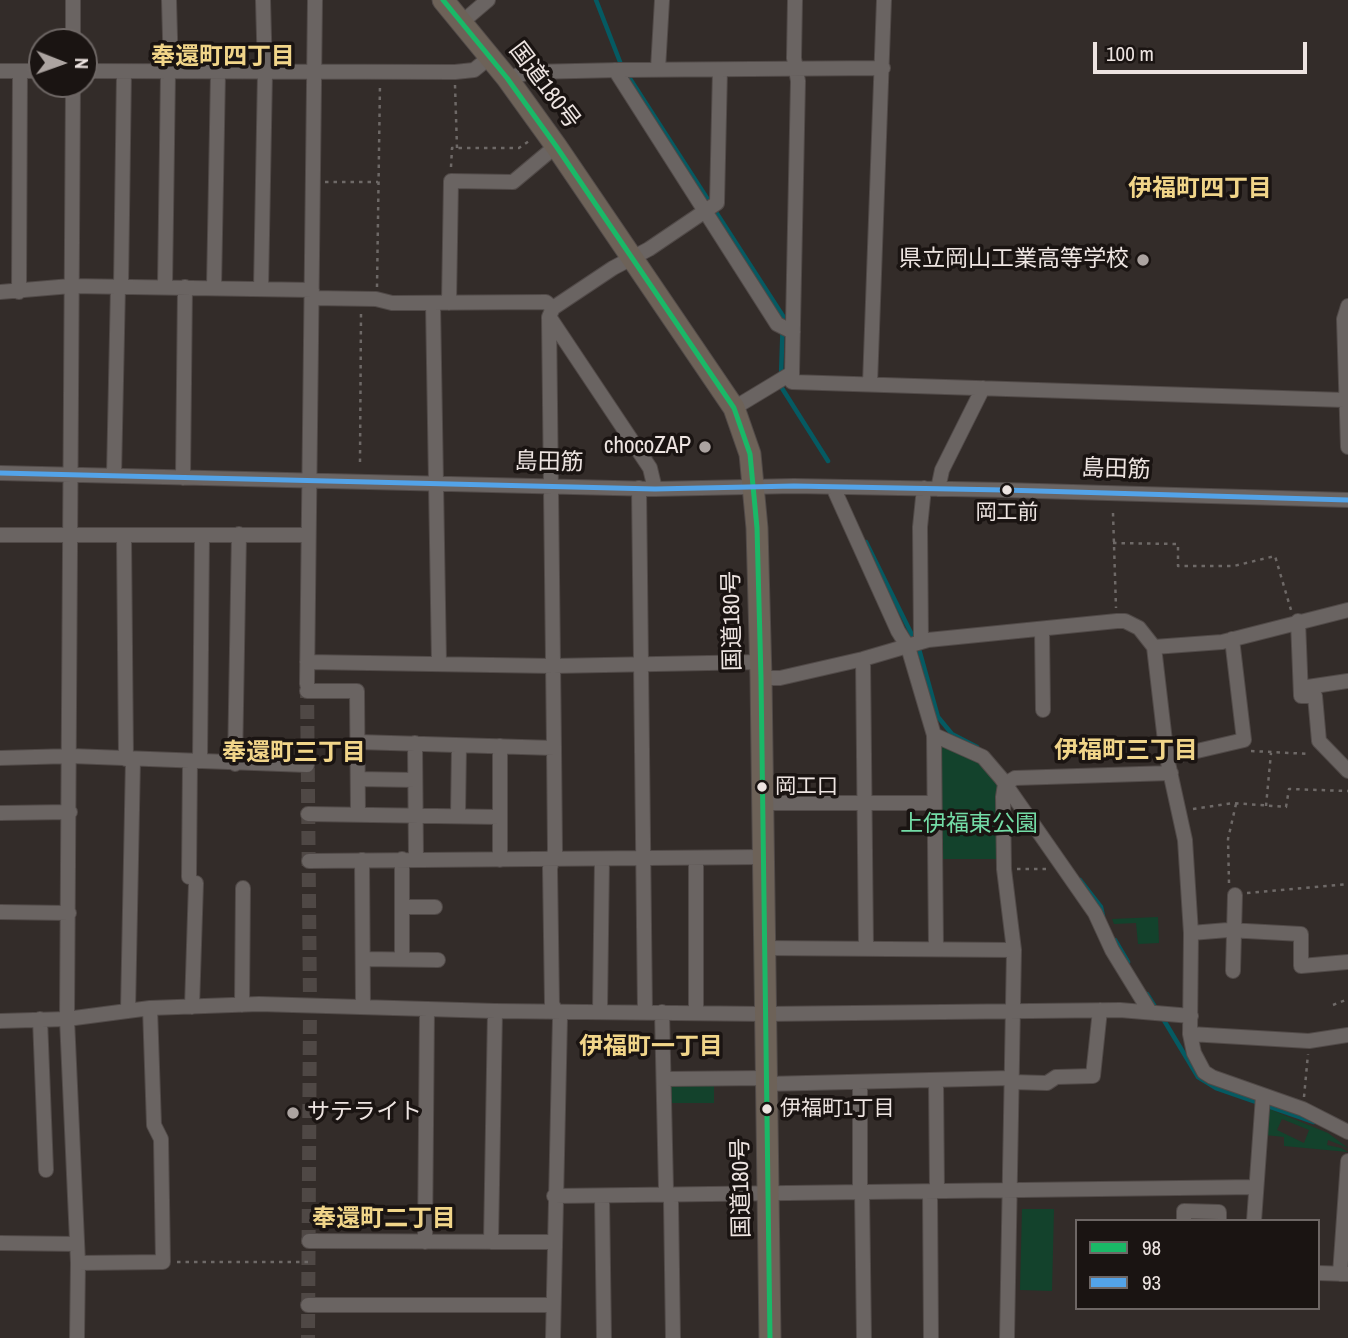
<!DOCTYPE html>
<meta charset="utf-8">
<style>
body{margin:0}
#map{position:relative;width:1348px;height:1338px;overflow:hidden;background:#332c29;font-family:"Archivo Narrow",sans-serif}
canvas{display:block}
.legend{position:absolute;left:1075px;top:1219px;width:245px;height:91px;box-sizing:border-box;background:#1a1412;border:2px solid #6e6765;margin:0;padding:9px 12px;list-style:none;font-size:21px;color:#ede4e1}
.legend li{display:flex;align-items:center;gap:14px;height:35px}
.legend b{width:35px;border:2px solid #6e6765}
.north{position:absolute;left:28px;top:28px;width:70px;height:70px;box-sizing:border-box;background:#1a1412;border:2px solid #6e6765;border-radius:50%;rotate:91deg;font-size:19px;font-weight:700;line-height:28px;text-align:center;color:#ede4e1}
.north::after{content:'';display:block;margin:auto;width:24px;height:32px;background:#aca4a1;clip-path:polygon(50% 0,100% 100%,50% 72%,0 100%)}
.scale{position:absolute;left:1093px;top:42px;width:214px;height:32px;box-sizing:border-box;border:4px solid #ede4e1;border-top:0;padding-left:9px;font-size:21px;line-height:24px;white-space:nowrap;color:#ede4e1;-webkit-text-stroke:5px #1a1412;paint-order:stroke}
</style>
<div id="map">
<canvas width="1348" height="1338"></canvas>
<ul class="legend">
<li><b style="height:9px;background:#1ab867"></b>98</li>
<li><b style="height:9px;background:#53a3e8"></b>93</li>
</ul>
<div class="north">N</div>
<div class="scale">100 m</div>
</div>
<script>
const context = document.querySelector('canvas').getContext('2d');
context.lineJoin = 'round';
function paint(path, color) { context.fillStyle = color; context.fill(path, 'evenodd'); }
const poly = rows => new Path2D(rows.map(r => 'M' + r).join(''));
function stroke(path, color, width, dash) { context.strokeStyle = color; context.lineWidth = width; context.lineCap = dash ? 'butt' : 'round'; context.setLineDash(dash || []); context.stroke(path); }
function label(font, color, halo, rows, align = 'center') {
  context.font = font + ' "Archivo Narrow","Noto Sans JP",sans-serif'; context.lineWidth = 7; context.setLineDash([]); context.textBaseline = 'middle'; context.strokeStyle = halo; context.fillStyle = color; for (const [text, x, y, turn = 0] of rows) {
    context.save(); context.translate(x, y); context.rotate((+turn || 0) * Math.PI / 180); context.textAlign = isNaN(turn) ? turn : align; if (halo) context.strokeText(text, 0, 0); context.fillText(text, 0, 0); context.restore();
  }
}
const green = poly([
 [941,744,979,759,1001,784,1000,859,940,859],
 [1158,917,1159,943,1138,944,1136,923,1114,924,1112,919],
 [714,1081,714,1103,668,1103,668,1082],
 [1267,1108,1328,1133,1348,1148,1328,1140,1327,1145,1341,1148,1348,1152,1284,1146,1284,1137,1265,1135],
 [1282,1119,1309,1130,1304,1143,1277,1130],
 [1022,1209,1054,1209,1052,1291,1020,1290]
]);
const stream = poly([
 [596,0,622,67],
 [627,74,783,316,781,376],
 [780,385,828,461],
 [866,542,919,649,938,717,952,734,977,747],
 [1080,880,1101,907,1103,916],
 [1115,940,1128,962],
 [1147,994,1157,1010],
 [1162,1017,1198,1077,1216,1088,1314,1122]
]);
const minorTunnel = poly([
 [307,684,310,1004,308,1338]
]);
const path = poly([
 [455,85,457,148],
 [451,167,452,148,519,148,529,141],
 [325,182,378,182],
 [377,287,380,84],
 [360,462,361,313],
 [1113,513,1116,608],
 [1113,543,1178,544,1178,566,1234,566,1275,556,1291,610],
 [1251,751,1310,754],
 [1266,806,1271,753],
 [1193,809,1233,803,1286,807,1289,789,1348,791],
 [1017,869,1046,869],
 [1229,883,1228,839,1236,804],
 [1247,893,1348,884],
 [1333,1005,1348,999],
 [1304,1097,1308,1054],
 [177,1262,308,1262]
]);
const minor = poly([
 [73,0,73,42],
 [169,0,171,73],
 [461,23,488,0],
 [658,69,662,0],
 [615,70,777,324,793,332],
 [0,71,42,71],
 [84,71,455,72,474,70,490,57],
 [507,78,531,72,620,70,883,68],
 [73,84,67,1019,78,1263,77,1338],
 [121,287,124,72],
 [165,287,168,73],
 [214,288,218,73],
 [261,289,265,73,263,0],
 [0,292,71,286,312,290],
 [19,292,20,71],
 [312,298,376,299,392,303,546,302,553,308],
 [433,303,439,663],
 [449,303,451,181,513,182,556,146],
 [1348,306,1344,319,1348,447],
 [550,318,650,468,655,489],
 [792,373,792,382,1344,400],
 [870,384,884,0],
 [734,408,792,373,798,81,794,58,795,0],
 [0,473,655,489,794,486,1004,490,1348,500],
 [114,476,118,286],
 [183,478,185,287],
 [833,487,898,631,908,647,934,735,983,757,1001,778,1095,913,1112,950,1150,1012],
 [639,488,645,1012],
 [938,489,942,470,983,388],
 [0,535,308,535],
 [124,537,126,759],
 [1298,621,1301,696,1315,696,1319,741,1348,771],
 [1042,630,1043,710],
 [921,641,920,527,924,488],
 [1154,647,1222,642,1348,610],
 [863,659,866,947],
 [307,662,553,666,760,662],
 [761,678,780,678,863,659,928,640,1117,621,1125,621,1139,628,1154,647,1167,758,1185,840,1191,933,1190,1034,1194,1053,1204,1072,1212,1077,1303,1109,1348,1132],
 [307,684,315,0],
 [1301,688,1348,681],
 [307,691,357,691,358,814],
 [934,735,936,949],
 [358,742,554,748],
 [415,743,416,859],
 [0,758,71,756,307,765],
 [1167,758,1244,740,1232,639],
 [200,761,202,535],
 [235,764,239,534],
 [358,779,415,780],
 [761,803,934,803],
 [0,813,70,812],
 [308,814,499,817],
 [458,816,459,746],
 [696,858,696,1013],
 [402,859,402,959],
 [362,860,363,1006],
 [500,860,500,746],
 [309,861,762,857],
 [189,877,190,761],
 [402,907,435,907],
 [0,912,69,913],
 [1191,933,1228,930,1301,934,1301,966,1348,962],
 [763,948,1014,950],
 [363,959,438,960],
 [1233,971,1235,895],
 [242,1005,243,888],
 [192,1007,196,883],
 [128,1011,133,759],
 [600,1011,602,859],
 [662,1012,666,1189,671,1201,673,1338],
 [40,1019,46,1170],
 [0,1021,67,1019,150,1008,259,1004,495,1011,765,1014,1120,1010,1191,1016],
 [1190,1034,1309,1041,1348,1035],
 [664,1079,766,1078],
 [936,1080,937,1191],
 [1011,1082,1047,1083,1056,1077,1093,1076,1100,1010],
 [860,1083,860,1192],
 [766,1084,1011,1078],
 [930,1191,931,1338],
 [862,1192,864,1338],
 [554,1196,1256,1187],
 [602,1196,604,1338],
 [1184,1221,1184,1211,1219,1212,1219,1221],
 [1254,1221,1263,1096],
 [309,1241,553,1242],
 [425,1242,427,1009],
 [491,1242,495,1011],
 [0,1243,77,1244],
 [78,1263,163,1262,161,1139,154,1125,150,1008],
 [1318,1273,1348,1274],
 [1340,1274,1348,1161],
 [308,1305,552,1305],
 [553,1338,560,1018,552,1004,550,868,555,851,554,748,549,317,553,308,613,268,649,249,717,203,720,70],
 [1007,1338,1014,950,1004,869,1003,797,1005,784,1015,778,1171,773]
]);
const highway = poly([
 [443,0,507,78,556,146,734,408,750,454,757,528,761,678,770,1338]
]);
const bus1 = poly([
 [443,0,507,78,556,146,734,408,750,454,757,528,761,678,770,1338]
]);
const bus2 = poly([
 [0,473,655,489,794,486,1004,490,1348,500]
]);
const markers = [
 [1143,260,7,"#aca4a1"],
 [705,447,7,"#aca4a1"],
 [1007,490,6,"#ede4e1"],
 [762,787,6,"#ede4e1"],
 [767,1109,6,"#ede4e1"],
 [293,1113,7,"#aca4a1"]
];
const busNames = [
 ["岡工前",1007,513,"center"],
 ["岡工口",775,787],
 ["伊福町1丁目",780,1109]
];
const streetNames = [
 ["国道180号",544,86,53],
 ["島田筋",549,463,1],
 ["島田筋",1116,470,2],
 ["国道180号",733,621,-91],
 ["国道180号",742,1188,-91]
];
const poiNames = [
 ["県立岡山工業高等学校",1129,260],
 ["chocoZAP",691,447],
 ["サテライト",307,1113,"left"]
];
const parkNames = [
 ["上伊福東公園",969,825]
];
const neighbourhoodNames = [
 ["奉還町四丁目",223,58],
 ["伊福町四丁目",1200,190],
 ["伊福町三丁目",1126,752],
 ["奉還町三丁目",294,754],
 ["伊福町一丁目",651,1048],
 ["奉還町二丁目",384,1220]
];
paint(green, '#13422c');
stroke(stream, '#055a62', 4.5);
stroke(minorTunnel, '#4f4845', 14, [14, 7]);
stroke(minor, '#514a48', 16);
stroke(highway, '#514a48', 23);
stroke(path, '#6e6967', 2.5, [3.5, 5]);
stroke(minor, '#6a6462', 14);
stroke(highway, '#6d6258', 21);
stroke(bus1, '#1ab867', 5);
stroke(bus2, '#53a3e8', 5);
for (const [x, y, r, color] of markers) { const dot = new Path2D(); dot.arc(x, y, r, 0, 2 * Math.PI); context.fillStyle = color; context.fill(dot); stroke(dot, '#1a1412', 2.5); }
label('21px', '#ede4e1', '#1a1412', busNames, 'left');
label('23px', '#ede4e1', '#1a1412', streetNames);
label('23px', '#ede4e1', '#1a1412', poiNames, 'right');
label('23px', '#73dca6', '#1a1412', parkNames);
label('bold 24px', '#f1d589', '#1a1412', neighbourhoodNames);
</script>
